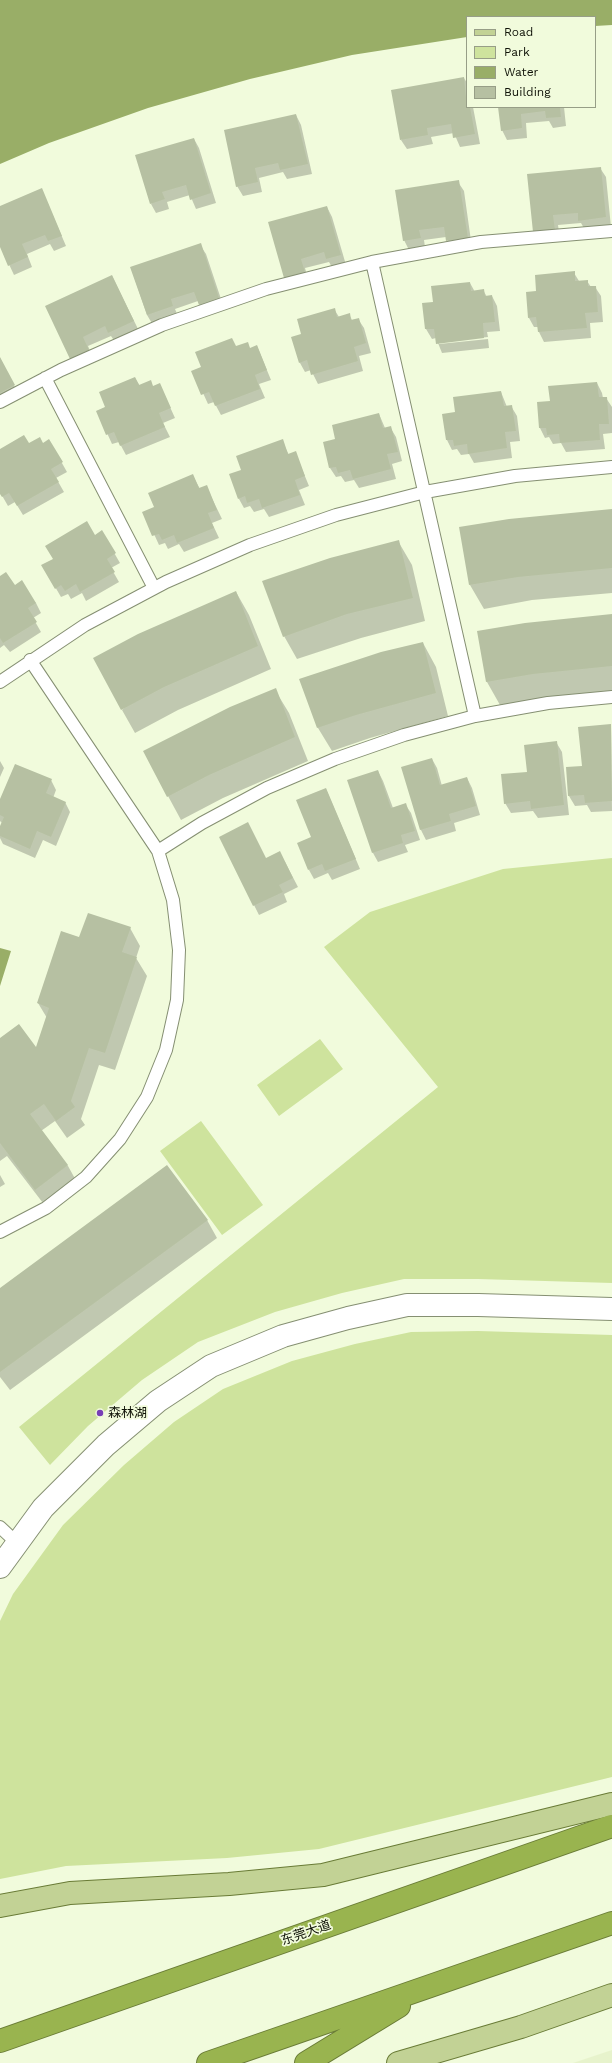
<!DOCTYPE html>
<meta charset="utf-8">
<style>
body{margin:0}
#map{position:relative;width:612px;height:2063px;overflow:hidden;background:#f1fbdc;font-family:"Work Sans",sans-serif}
canvas{display:block}
.legend{position:absolute;left:466px;top:16px;width:130px;height:92px;box-sizing:border-box;background:#f1fbdc;border:1px solid #979e87;margin:0;padding:5px 7px;list-style:none;font-size:12px;color:#0f1207}
.legend li{display:flex;align-items:center;gap:8px;height:20px}
.legend b{width:20px;border:1px solid #979e87}
</style>
<div id="map">
<canvas width="612" height="2063"></canvas>
<ul class="legend">
<li><b style="height:5px;background:#c2d295"></b>Road</li>
<li><b style="height:11px;background:#cee39d"></b>Park</li>
<li><b style="height:11px;background:#99ae67"></b>Water</li>
<li><b style="height:11px;background:#b6c0a2"></b>Building</li>
</ul>
</div>
<script>
const context = document.querySelector('canvas').getContext('2d');
context.lineJoin = 'round';
function paint(path, color) { context.fillStyle = color; context.fill(path, 'evenodd'); }
const poly = rows => new Path2D(rows.map(r => 'M' + r).join(''));
function stroke(path, color, width, dash) { context.strokeStyle = color; context.lineWidth = width; context.lineCap = dash ? 'butt' : 'round'; context.setLineDash(dash || []); context.stroke(path); }
function label(font, color, halo, rows, align = 'center') {
  context.font = font + ' "Work Sans","Noto Sans SC",sans-serif'; context.lineWidth = 3.5; context.setLineDash([]); context.textBaseline = 'middle'; context.strokeStyle = halo; context.fillStyle = color; for (const [text, x, y, turn = 0] of rows) {
    context.save(); context.translate(x, y); context.rotate((+turn || 0) * Math.PI / 180); context.textAlign = isNaN(turn) ? turn : align; if (halo) context.strokeText(text, 0, 0); context.fillText(text, 0, 0); context.restore();
  }
}
const built = poly([
 [612,2050,612,2063,573,2063]
]);
const green = poly([
 [612,858,612,1283,478,1279,404,1279,342,1293,275,1312,198,1342,142,1380,88,1426,50,1465,19,1427,438,1087,324,947,370,912,503,869],
 [320,1039,343,1069,279,1116,257,1085],
 [201,1121,263,1205,222,1235,160,1151],
 [478,1331,612,1335,612,1777,319,1849,227,1858,66,1866,0,1879,0,1621,13,1594,63,1525,124,1465,174,1422,223,1389,292,1361,355,1344,411,1332]
]);
const water = poly([
 [0,0,612,0,612,25,595,26,595,17,467,17,467,37,352,55,250,79,148,108,49,143,0,164],
 [0,948,11,951,0,986]
]);
const shadow = poly([
 [464,78,467,83,467,107,473,107,480,144,460,147,454,133,431,137,433,144,407,149,401,140],
 [499,107,564,107,566,126,553,128,549,121,526,123,527,138,507,140,502,130],
 [296,115,301,125,312,174,287,179,283,172,259,178,262,192,243,196,237,186],
 [194,139,199,148,216,203,196,209,190,195,167,202,169,209,156,213,151,204],
 [600,168,606,177,611,227,585,230,581,223,558,225,560,239,534,232],
 [458,182,464,191,472,248,452,250,446,237,424,240,425,247,409,250,404,240],
 [42,190,66,246,54,251,50,244,27,254,32,267,14,275,0,245,0,207],
 [327,207,332,217,346,265,333,269,329,262,305,268,309,282,290,288,285,278,269,223],
 [200,245,206,254,224,308,205,314,198,301,175,309,178,316,153,325,147,315,131,268],
 [574,273,579,281,587,281,591,287,595,287,601,296,603,322,590,323,591,338,544,342,539,332,538,327,534,327,529,318,537,292],
 [112,276,139,331,115,342,111,336,88,346,94,360,76,368,70,358],
 [470,283,475,292,483,290,487,297,492,296,497,306,500,331,487,332,488,337,439,342,439,344,488,339,489,348,442,353,436,338,432,339,426,329,423,304,434,303],
 [334,309,339,317,349,314,352,320,358,319,364,328,371,353,359,356,363,371,318,384,311,370,305,372,300,363,302,335],
 [247,343,250,349,257,346,271,380,259,384,265,398,221,415,214,402,208,404,193,371,202,367,236,347],
 [0,358,19,395,0,402],
 [135,378,140,386,154,387,160,385,175,418,163,423,170,437,126,455,119,442,112,444,97,411,106,407],
 [597,383,602,393,603,398,606,398,612,407,612,433,603,434,605,449,566,452,561,443,553,444,549,437,545,438,540,428,551,402],
 [501,392,507,407,511,406,517,416,520,441,510,442,512,458,474,463,469,454,461,455,457,449,452,450,447,440],
 [379,414,385,428,390,427,396,437,402,461,392,464,396,479,359,488,354,480,345,482,341,476,336,477,330,468,336,440],
 [49,440,67,472,56,478,64,492,23,515,15,502,8,506,0,492,0,450,28,444,43,444],
 [282,441,289,455,295,452,309,486,299,490,305,505,269,517,264,509,254,512,250,506,244,508,239,499,243,470],
 [193,476,200,489,206,486,222,519,212,523,219,538,184,552,179,544,168,549,165,543,159,545,144,512,155,508],
 [612,510,612,593,532,600,484,609,470,585,460,528],
 [102,532,120,563,111,568,119,582,86,601,82,593,71,599,68,594,61,597,43,566],
 [398,541,412,565,425,621,361,638,297,659,284,636],
 [0,577,36,603,41,613,33,618,41,632,10,652,4,645,0,648],
 [236,592,249,615,271,669,178,710,135,733,122,710],
 [612,615,612,691,546,698,500,705,487,682,478,632],
 [423,643,436,667,448,716,370,738,332,751,318,728,300,680],
 [275,690,289,713,308,761,223,798,181,820,168,796],
 [611,725,612,811,591,812,587,805,575,806,569,796,567,768,583,767],
 [556,742,562,752,569,815,538,818,533,811,511,813,505,803,528,772],
 [432,759,437,768,442,786,467,778,472,788,480,815,454,823,456,831,426,840,421,830,402,768],
 [0,761,4,768,0,777],
 [378,771,383,781,393,808,405,804,411,813,420,840,405,845,408,852,378,862,373,853,349,781],
 [51,780,56,790,53,798,65,802,70,812,56,846,43,840,35,858,3,844,0,838,0,828,2,823,0,821,0,802],
 [326,789,360,869,332,880,328,873,314,879,309,870,312,838],
 [266,859,285,862,298,887,284,894,287,902,259,915,254,905],
 [130,928,140,946,136,958,147,976,115,1070,99,1065,81,1119,85,1125,67,1138,55,1121,41,1131,68,1166,78,1184,46,1207,7,1156,0,1161,0,1039,36,1049,47,1018,38,1003,80,939],
 [0,1175,5,1184,0,1187],
 [207,1220,217,1238,10,1390,0,1377,0,1289]
]);
const building = poly([
 [464,77,467,107,470,107,475,134,453,138,451,124,427,128,428,135,400,140,391,90],
 [498,107,560,107,561,117,546,118,545,111,521,114,522,128,501,131],
 [296,114,308,164,280,170,278,163,255,168,258,182,236,187,224,130],
 [194,138,211,193,190,200,186,185,162,192,165,199,150,204,135,155],
 [601,167,606,217,578,221,578,213,553,215,555,230,533,232,527,174],
 [459,180,468,238,446,241,444,227,419,230,421,238,403,241,395,190],
 [42,188,62,236,48,241,45,235,22,244,28,257,8,266,0,247,0,206],
 [327,206,341,255,326,259,324,252,301,259,305,272,284,278,268,222],
 [201,243,219,298,199,305,194,292,171,299,173,306,147,315,130,267],
 [575,271,575,281,588,280,588,286,596,286,598,312,585,313,587,328,538,332,536,317,528,318,526,292,536,291,535,275],
 [112,275,134,321,108,333,105,326,83,337,89,350,70,359,45,306],
 [470,282,471,291,484,289,485,296,492,295,495,322,483,323,484,338,436,344,434,329,425,329,422,303,433,302,431,286],
 [335,308,337,317,350,313,351,320,359,318,366,343,354,347,358,361,311,375,307,360,299,363,291,337,301,334,297,319],
 [232,338,236,346,248,342,250,348,257,345,267,370,255,375,260,389,215,406,209,392,201,395,191,371,201,367,195,352],
 [0,357,15,385,0,393],
 [135,377,139,385,151,380,153,386,160,383,171,408,159,413,165,427,120,446,114,432,106,435,96,411,105,407,99,392],
 [597,382,599,397,607,397,609,424,599,424,600,440,560,443,559,434,547,435,546,428,539,428,537,402,550,401,548,386],
 [501,391,504,406,512,405,516,431,505,432,507,448,468,454,467,444,454,446,453,440,446,440,442,414,455,412,453,397],
 [379,413,383,428,391,426,398,452,387,454,391,469,353,479,350,470,338,473,336,467,329,468,323,442,335,439,332,425],
 [24,435,29,443,40,437,43,443,49,439,63,462,51,469,59,482,17,506,9,493,2,497,0,494,0,449],
 [283,439,288,454,296,451,305,476,295,480,300,495,262,508,259,499,247,503,245,496,238,499,229,474,241,470,236,456],
 [193,474,199,488,207,485,217,510,208,513,214,528,177,543,174,535,162,540,159,534,152,536,142,512,154,507,148,493],
 [612,509,612,568,518,577,469,585,459,527,509,519],
 [87,521,95,535,102,530,116,553,107,559,115,572,80,592,76,584,65,591,61,585,55,589,41,565,53,559,45,546],
 [399,540,413,598,347,614,283,637,262,581,330,558],
 [6,572,15,585,22,580,36,603,28,608,37,622,3,643,0,638,0,576],
 [236,591,258,646,164,687,121,710,93,658,138,634],
 [612,614,612,666,533,674,486,682,477,631,525,623],
 [423,642,436,693,356,715,317,728,299,679,381,652],
 [276,688,295,737,209,775,167,797,143,751,230,707],
 [611,724,612,801,585,803,584,795,568,796,566,767,582,766,578,727],
 [557,741,564,805,531,809,530,801,504,804,501,774,527,772,524,745],
 [432,758,440,785,467,777,476,806,449,814,451,821,420,830,401,767],
 [15,764,52,779,46,793,66,802,51,837,37,831,30,849,0,836,0,826,4,817,0,815,0,799],
 [378,770,391,808,406,803,415,831,401,835,403,843,372,853,347,780],
 [326,788,356,859,325,871,322,864,308,870,297,843,311,837,296,800],
 [248,822,266,858,280,851,293,878,279,885,283,892,253,906,219,837],
 [88,913,131,927,122,952,137,957,105,1053,89,1048,71,1101,75,1107,56,1121,44,1104,30,1114,68,1165,35,1190,0,1143,0,1038,19,1024,36,1047,49,1008,37,1003,61,931,79,937],
 [167,1165,208,1220,0,1372,0,1288]
]);
const lane = poly([
 [372,262,475,716],
 [45,378,154,588],
 [0,402,61,370,162,325,266,289,372,262,481,242,612,231],
 [0,682,85,625,166,582,250,545,336,515,425,492,515,476,612,467],
 [158,851,202,823,267,788,335,759,404,735,475,716,548,703,612,697],
 [0,1232,46,1208,86,1177,120,1139,147,1097,166,1050,177,1000,179,950,173,900,158,851,30,660],
 [0,1527,17,1543]
]);
const street = poly([
 [0,1567,43,1508,106,1445,158,1401,211,1366,283,1336,348,1318,407,1305,478,1305,612,1309]
]);
const primary = poly([
 [0,1906,70,1893,229,1884,323,1875,612,1804],
 [398,2063,521,2027,612,1995]
]);
const highway = poly([
 [0,2041,612,1826],
 [208,2063,612,1923],
 [306,2063,399,2006]
]);
const markers = [
 [100,1413,4,"#773fb5"]
];
const poiNames = [
 ["森林湖",108,1413]
];
const streetNames = [
 ["东莞大道",306,1933,-19]
];
paint(built, '#e7f3cc');
paint(green, '#cee39d');
paint(water, '#99ae67');
paint(shadow, '#0003');
paint(building, '#b6c0a2');
stroke(lane, '#858f72', 14);
stroke(street, '#858f72', 24);
stroke(primary, '#697b36', 24);
stroke(highway, '#697b36', 24);
stroke(lane, '#fff', 12);
stroke(street, '#fff', 22);
stroke(primary, '#c2d295', 22);
stroke(highway, '#99b44f', 22);
for (const [x, y, r, color] of markers) { const dot = new Path2D(); dot.arc(x, y, r, 0, 2 * Math.PI); context.fillStyle = color; context.fill(dot); stroke(dot, '#f1fbdc', 1.5); }
label('13px', '#0f1207', '#f1fbdc', poiNames, 'left');
label('13px', '#0f1207', '#f1fbdc', streetNames);
</script>
